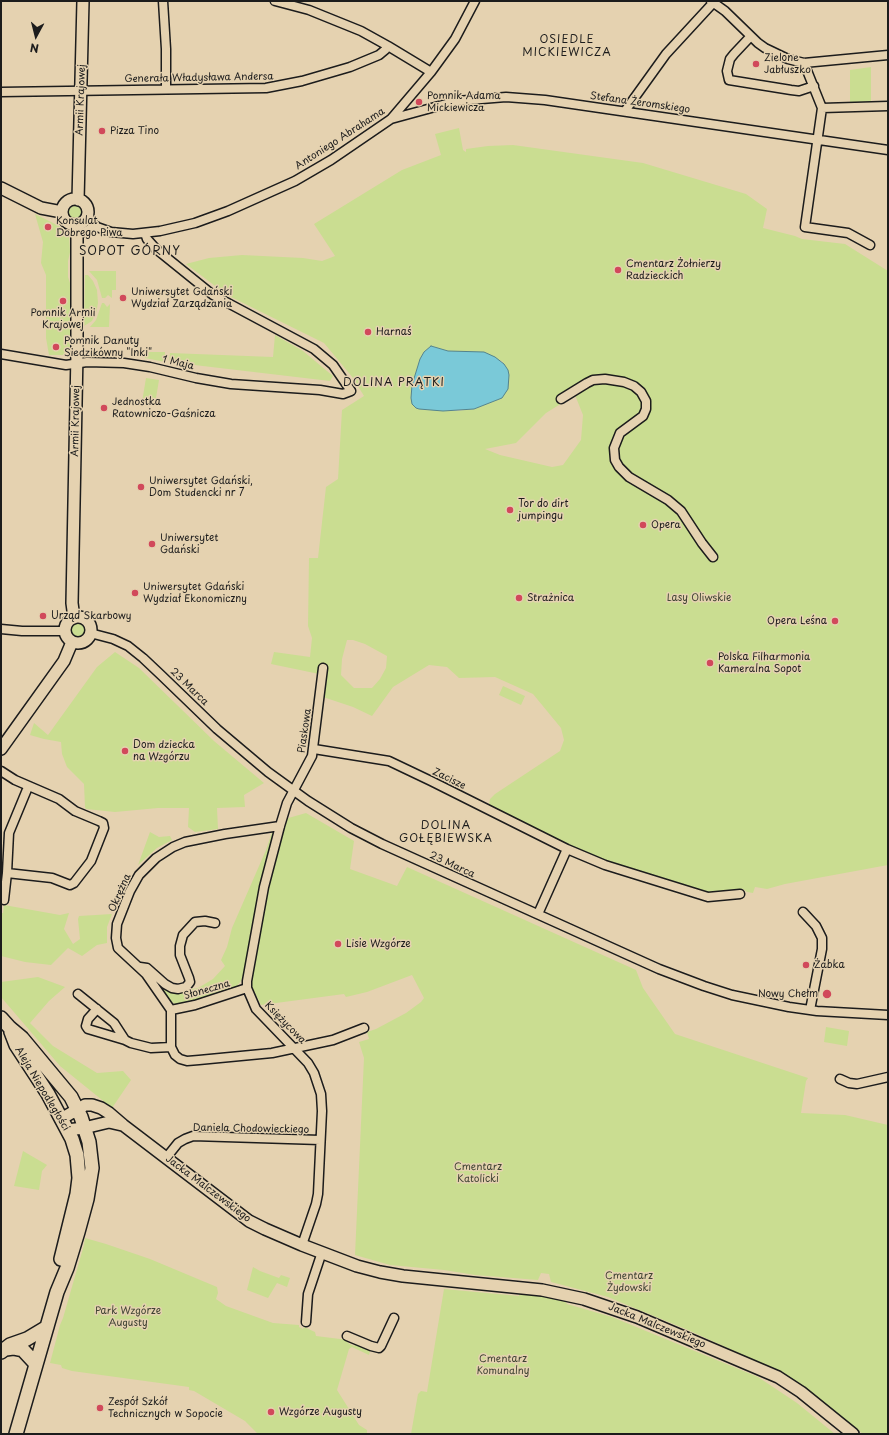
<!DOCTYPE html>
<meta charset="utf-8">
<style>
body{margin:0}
#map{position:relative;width:889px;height:1435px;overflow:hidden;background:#e5d2b0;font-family:"Playpen Sans",sans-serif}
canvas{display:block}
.frame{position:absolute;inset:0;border:2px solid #1c1c1c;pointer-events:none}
.north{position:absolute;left:16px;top:16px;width:40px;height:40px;-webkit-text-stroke:3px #e5d2b0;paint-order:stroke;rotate:187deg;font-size:11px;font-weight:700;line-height:16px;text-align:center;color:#1c1c1c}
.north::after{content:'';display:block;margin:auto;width:14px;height:18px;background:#1c1c1c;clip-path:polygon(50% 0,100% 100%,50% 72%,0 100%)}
</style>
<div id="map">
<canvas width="889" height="1435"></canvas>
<div class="frame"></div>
<div class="north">N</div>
</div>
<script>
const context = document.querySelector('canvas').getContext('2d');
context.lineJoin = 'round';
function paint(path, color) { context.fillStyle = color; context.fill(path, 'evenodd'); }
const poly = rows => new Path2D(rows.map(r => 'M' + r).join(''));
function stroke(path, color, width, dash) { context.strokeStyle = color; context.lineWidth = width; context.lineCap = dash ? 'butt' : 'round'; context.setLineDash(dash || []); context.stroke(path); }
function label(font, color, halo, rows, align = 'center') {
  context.font = font + ' "Playpen Sans",sans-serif'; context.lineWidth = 3; context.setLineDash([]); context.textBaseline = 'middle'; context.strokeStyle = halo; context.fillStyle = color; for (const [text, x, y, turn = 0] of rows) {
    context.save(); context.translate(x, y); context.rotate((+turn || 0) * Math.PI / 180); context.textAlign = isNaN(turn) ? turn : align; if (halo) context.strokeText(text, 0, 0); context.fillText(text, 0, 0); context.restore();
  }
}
const green = poly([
 [871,67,871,102,850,102,850,70],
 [459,128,463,150,466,152,466,149,488,146,513,145,643,163,746,194,767,209,763,228,795,236,802,239,845,244,888,271,888,865,785,884,767,889,755,887,753,893,747,892,743,889,709,893,606,862,492,808,489,804,490,799,495,794,560,751,564,740,561,728,533,694,495,677,459,678,447,667,429,665,393,687,372,716,353,707,323,697,324,675,271,664,274,652,310,657,312,638,308,626,309,558,318,558,326,487,338,479,342,410,364,396,353,378,324,343,227,295,186,264,209,258,242,255,303,258,322,261,335,256,314,224,402,170,441,155,435,134],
 [431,346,448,351,502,361,508,370,502,398,474,409,456,411,419,409,411,398,412,385,420,359,424,352],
 [575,395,583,415,581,440,563,465,552,467,500,455,485,449,516,443,546,413],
 [347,640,353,640,365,644,387,656,386,668,380,679,372,688,354,688,341,675,342,659],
 '68 213a7 7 0 1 1 14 0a7 7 0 1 1-14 0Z',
 [35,214,59,226,69,233,70,252,68,261,68,277,70,283,70,349,63,355,49,355,46,338,46,275,41,263,43,242],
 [89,271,116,271,116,290,112,290,112,298,108,295,105,298,102,298,97,280],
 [85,275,88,275,93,281,97,290,98,303,96,313,92,321,84,326],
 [102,303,104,303,107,307,110,304,109,327,90,327,96,320],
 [275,335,303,351,333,376,330,381,169,362,170,353,273,357],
 [145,352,165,352,165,362,145,358],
 [146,378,159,380,155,404,142,402],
 '69 631a9 9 0 1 1 18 0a9 9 0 1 1-18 0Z',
 [115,652,139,668,214,741,264,783,244,795,245,807,217,808,218,829,195,832,188,827,189,808,158,808,115,812,86,809,85,807,84,784,67,767,62,754,61,742,44,739,30,735,34,723,48,735,97,667],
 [503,686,525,696,521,705,499,695],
 [306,813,354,841,350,869,397,886,407,867,636,970,643,988,675,1034,808,1078,806,1081,801,1113,845,1115,888,1125,888,1434,863,1434,808,1390,778,1371,688,1330,627,1305,608,1297,551,1282,549,1274,541,1273,538,1280,475,1275,444,1270,390,1265,355,1255,364,1058,359,1042,369,1039,367,1032,376,1029,406,1013,421,1002,424,998,412,975,367,992,346,997,344,994,261,1005,252,987,252,977,266,892,285,819],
 [150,832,159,837,170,836,172,840,157,848,138,865],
 [272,832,275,832,248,963,241,981,237,986,220,996,185,1005,176,1005,165,996,158,986,157,980,173,992,198,988,213,979,225,966,221,960,227,947,232,928,266,850],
 [4,905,60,915,69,913,64,929,73,944,80,939,78,919,79,916,112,914,107,927,107,943,97,945,82,956,68,948,51,965,25,962,1,956,1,913,3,913],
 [38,977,65,987,49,1001,30,1023,53,1046,97,1073,123,1071,131,1080,112,1108,60,1066,1,997,1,982],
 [826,1027,849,1031,847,1046,824,1042],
 [23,1151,47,1165,42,1171,39,1190,14,1186],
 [85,1238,106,1244,150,1259,217,1287,218,1293,216,1299,226,1306,273,1323,299,1325,299,1327,303,1329,304,1327,315,1332,316,1336,348,1340,348,1343,354,1346,356,1343,370,1351,369,1355,352,1347,349,1349,337,1390,359,1425,367,1430,367,1434,258,1434,245,1421,194,1391,189,1390,189,1387,72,1371,62,1368,61,1365,50,1363,60,1325,63,1318,84,1245],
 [253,1267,260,1271,279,1278,281,1275,290,1278,287,1287,277,1283,268,1298,247,1290],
 [444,1289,519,1296,519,1292,565,1301,567,1304,612,1317,758,1377,797,1403,835,1434,411,1434,418,1394,421,1391,427,1392]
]);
const water = poly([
 [431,346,448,351,484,352,495,357,504,364,508,370,509,375,508,389,502,398,474,409,443,411,419,409,416,408,412,404,411,398,412,385,420,359,424,352,431,346]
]);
const street = poly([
 [163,1,166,49,166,89],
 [275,1,309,10,361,31,388,46,431,72],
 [711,1,725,11,758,43,765,48,788,59,804,63,888,55],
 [750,37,734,54,730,59,727,71,729,80,791,90,799,91,814,86],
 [804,63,822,108,805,227,848,233,870,245],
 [1,92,266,88,302,81,350,67,379,55,385,50,388,46],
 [822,108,888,106],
 [625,111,666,54,713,3],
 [391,119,457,101,506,97,545,100,888,150],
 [86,219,97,227,111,232,133,234,160,231,195,223,228,211,295,181,331,160,391,119,431,72,455,39,475,1],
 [77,235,96,226],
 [1,354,66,365,87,362,124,363,150,367,196,378,231,384,320,390,343,394,351,391,333,365,314,349,213,295,156,249,147,239,145,233],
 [561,399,587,383,593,380,605,379,624,382,634,386,641,392,646,401,646,409,643,416,620,433,614,448,615,460,619,467,629,477,668,500,681,511,702,543,713,557],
 [1,629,22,631,65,631],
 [90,633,113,639,128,646,143,658,161,675,217,729,268,772,308,801,351,828,382,844,659,969,704,986,732,995,789,1007,817,1011,888,1015],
 [314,749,389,761,431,781,567,849,605,865,708,897,740,894],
 [1,771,15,780,59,799,75,811,99,821,103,823,104,828,91,861,74,883,70,885,52,878,7,873],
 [280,826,225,834,185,842,173,847,156,858,139,875,130,891,117,924,116,938,118,948,146,974,171,1010,171,1047,175,1055,180,1059,187,1061,199,1060,272,1053,333,1040,364,1028],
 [4,900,7,873,9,833,28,787],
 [803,912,816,926,822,938,822,949,810,1010],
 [538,914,567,849],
 [140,967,147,968,165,984,172,988,178,989,186,987,190,982,189,978,180,955,180,946,183,935,195,922,205,921,215,923],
 [78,994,114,1023,125,1040,131,1043,151,1048,171,1047],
 [97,1009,88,1019,86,1026,88,1029,125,1040],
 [171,1010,195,1005,247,988],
 [840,1079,849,1083,857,1084,888,1077],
 [166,1158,178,1143,185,1139,193,1136,320,1140],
 [302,1245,316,1204,318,1194,322,1111,321,1094,314,1073,308,1063,256,1009,247,988,247,981,264,887,280,826,287,803,312,756,323,668],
 [306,1322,308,1294,322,1252],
 [347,1336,371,1346,379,1348,381,1346,394,1318]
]);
const secondary = poly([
 [1,188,41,208,62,212],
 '62 212a13 13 0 1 1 26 0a13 13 0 1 1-26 0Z',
 [78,200,83,1],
 '65 630a13 13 0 1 1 26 0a13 13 0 1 1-26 0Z',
 [74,618,72,603,77,353,77,225],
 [1,749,64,661,72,642],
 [61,1119,85,1105,92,1105,101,1108,109,1113,123,1125,249,1221,265,1229,302,1245,357,1266,380,1272,403,1276,542,1290,584,1299,637,1317,778,1377,801,1392,853,1434],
 [67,1130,84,1128,109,1122,122,1125]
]);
const primary = poly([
 [1,1018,10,1028,22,1038,71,1097,81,1117,89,1142,92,1168,87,1199,78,1232,67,1268,57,1292,16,1434],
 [11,1032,16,1045,48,1094,72,1139,77,1155,79,1178,77,1194,61,1259],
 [6,1349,13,1348,23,1350,36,1364],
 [1,1352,10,1345,27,1339,47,1327]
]);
const markers = [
 [756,64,4,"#d1495b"],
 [419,102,4,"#d1495b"],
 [102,131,4,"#d1495b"],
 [48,227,4,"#d1495b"],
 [618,270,4,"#d1495b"],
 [123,298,4,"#d1495b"],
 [63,301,4,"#d1495b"],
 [368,332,4,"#d1495b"],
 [56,347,4,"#d1495b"],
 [104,408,4,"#d1495b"],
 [141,487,4,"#d1495b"],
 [510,510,4,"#d1495b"],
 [643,525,4,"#d1495b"],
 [152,544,4,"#d1495b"],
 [135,593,4,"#d1495b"],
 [519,598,4,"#d1495b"],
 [43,616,4,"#d1495b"],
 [835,621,4,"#d1495b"],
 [710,663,4,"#d1495b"],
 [125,751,4,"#d1495b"],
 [338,944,4,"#d1495b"],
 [806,965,4,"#d1495b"],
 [827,994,5,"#d1495b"],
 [100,1408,4,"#d1495b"],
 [271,1412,4,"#d1495b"]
];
const poiNames = [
 ["Zielone",764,58],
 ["Jabłuszko",764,70],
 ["Pomnik Adama",427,96],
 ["Mickiewicza",427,108],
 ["Pizza Tino",110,131],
 ["Konsulat",56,221],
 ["Dobrego Piwa",56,233],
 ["Cmentarz Żołnierzy",626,264],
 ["Radzieckich",626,276],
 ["Uniwersytet Gdański",131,292],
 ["Wydział Zarządzania",131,304],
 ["Pomnik Armii",63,313,"center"],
 ["Krajowej",63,325,"center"],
 ["Harnaś",376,332],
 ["Pomnik Danuty",64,341],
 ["Siedzikówny \"Inki\"",64,353],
 ["Jednostka",112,402],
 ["Ratowniczo-Gaśnicza",112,414],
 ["Uniwersytet Gdański,",149,481],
 ["Dom Studencki nr 7",149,493],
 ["Tor do dirt",518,504],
 ["jumpingu",518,516],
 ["Opera",651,525],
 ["Uniwersytet",160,538],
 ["Gdański",160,550],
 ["Uniwersytet Gdański",143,587],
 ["Wydział Ekonomiczny",143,599],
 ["Strażnica",527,598],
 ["Urząd Skarbowy",51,616],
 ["Opera Leśna",827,621,"right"],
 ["Polska Filharmonia",718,657],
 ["Kameralna Sopot",718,669],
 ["Dom dziecka",133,745],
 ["na Wzgórzu",133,757],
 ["Lisie Wzgórze",346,944],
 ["Żabka",814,965],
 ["Nowy Chełm",818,994,"right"],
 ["Zespół Szkół",108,1402],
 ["Technicznych w Sopocie",108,1414],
 ["Wzgórze Augusty",279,1412]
];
const streetNames = [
 ["Generała Władysława Andersa",199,78,-1],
 ["Armii Krajowej",81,100,-88],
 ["Stefana Żeromskiego",640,103,8],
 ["Antoniego Abrahama",340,139,-33],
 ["1 Maja",178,363,13],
 ["Armii Krajowej",76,421,-89],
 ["23 Marca",189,687,44],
 ["Piaskowa",305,731,-82],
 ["Zacisze",449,779,26],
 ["23 Marca",452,865,25],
 ["Okrężna",120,893,-66],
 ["Słoneczna",207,990,-16],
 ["Księżycowa",285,1023,46],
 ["Aleja Niepodległości",42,1089,59],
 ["Daniela Chodowieckiego",251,1129,1],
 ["Jacka Malczewskiego",208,1189,37],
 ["Jacka Malczewskiego",657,1326,22]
];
const parkNames = [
 ["Lasy Oliwskie",699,598],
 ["Cmentarz",478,1167],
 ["Katolicki",478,1179],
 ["Cmentarz",629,1276],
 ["Żydowski",629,1288],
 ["Park Wzgórze",128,1311],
 ["Augusty",128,1323],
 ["Cmentarz",503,1359],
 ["Komunalny",503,1371]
];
const neighbourhoodNames = [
 ["OSIEDLE",567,40],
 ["MICKIEWICZA",567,53],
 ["DOLINA PRĄTKI",394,383],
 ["DOLINA",446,826],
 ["GOŁĘBIEWSKA",446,839]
];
const quarterNames = [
 ["SOPOT GÓRNY",130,252]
];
paint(green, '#cadd91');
paint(water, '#7ac9d8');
stroke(water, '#54848d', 1);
stroke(street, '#1c1c1c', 11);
stroke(secondary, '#1c1c1c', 14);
stroke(primary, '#1c1c1c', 16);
stroke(street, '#e5d2b0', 8);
stroke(secondary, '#e5d2b0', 11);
stroke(primary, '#e5d2b0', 13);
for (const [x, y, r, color] of markers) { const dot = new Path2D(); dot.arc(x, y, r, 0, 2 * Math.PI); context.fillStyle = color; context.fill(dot); stroke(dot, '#e5d2b0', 1.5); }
label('10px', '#1c1c1c', '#e5d2b0', poiNames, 'left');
label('10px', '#1c1c1c', '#e5d2b0', streetNames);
label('10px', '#3f4333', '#e5d2b0', parkNames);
context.letterSpacing = '1px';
label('11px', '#1c1c1c', '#e5d2b0', neighbourhoodNames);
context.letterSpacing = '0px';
context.letterSpacing = '1px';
label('12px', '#1c1c1c', '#e5d2b0', quarterNames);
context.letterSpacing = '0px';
</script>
